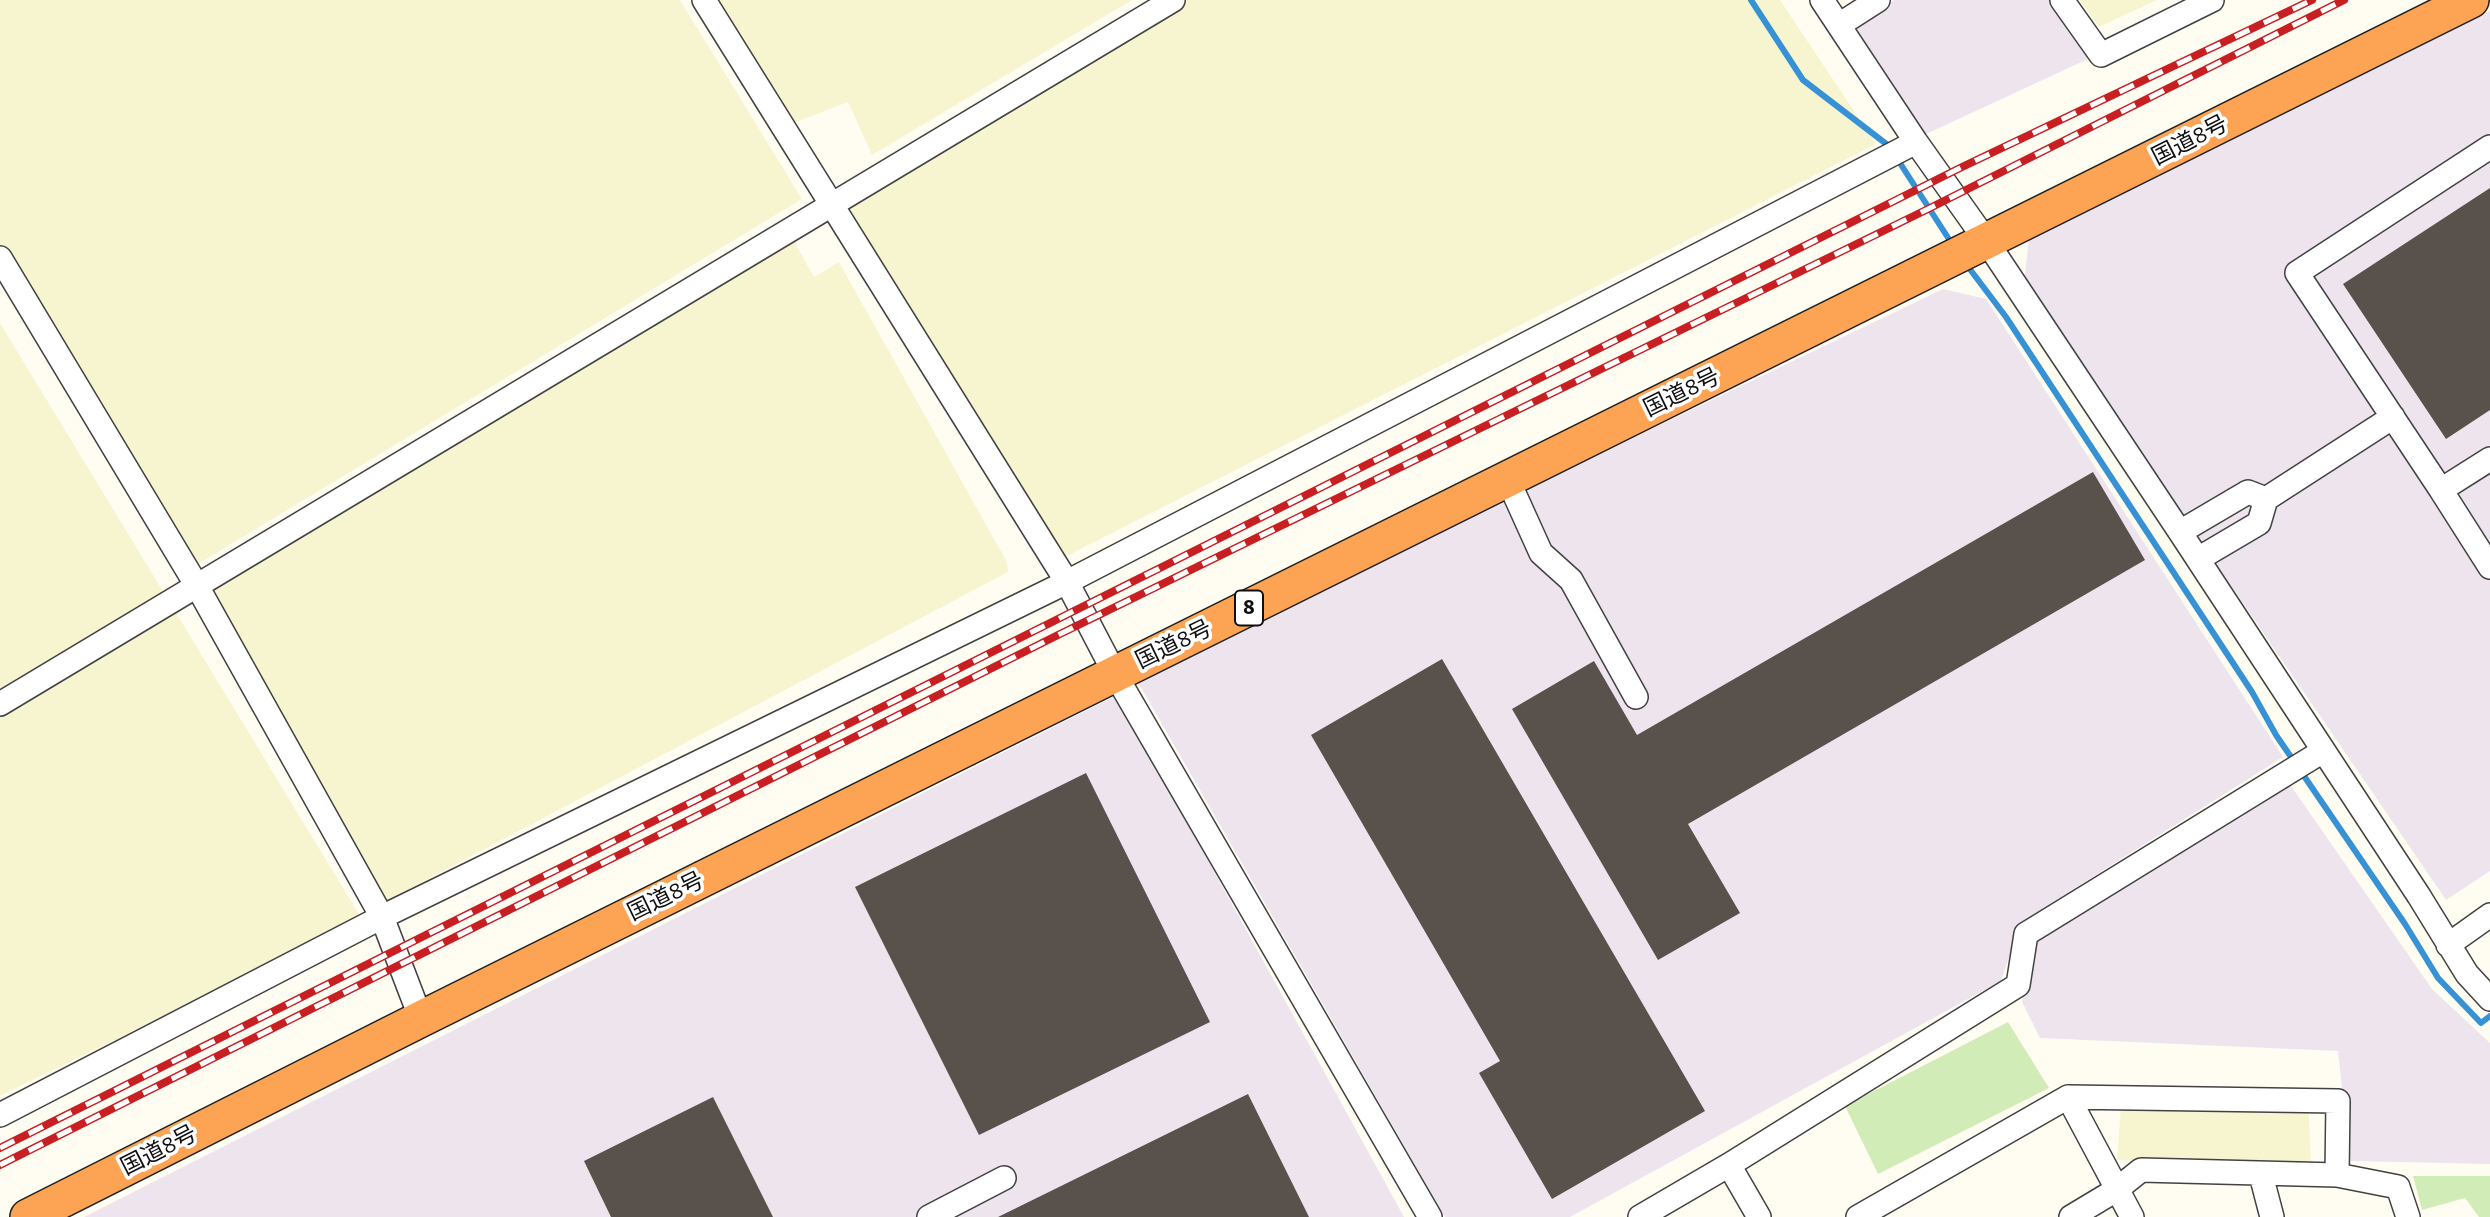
<!DOCTYPE html>
<meta charset="utf-8">
<style>
body{margin:0}
canvas{display:block;background:#fffdf2}
</style>
<canvas width="2490" height="1217"></canvas>
<script>
const context = document.querySelector('canvas').getContext('2d');
context.lineJoin = 'round';
function paint(path, color) { context.fillStyle = color; context.fill(path, 'evenodd'); }
const poly = rows => new Path2D(rows.map(r => 'M' + r).join(''));
function stroke(path, color, width, dash) { context.strokeStyle = color; context.lineWidth = width; context.lineCap = dash ? 'butt' : 'round'; context.setLineDash(dash || []); context.stroke(path); }
function label(font, color, halo, rows, align = 'center') {
  context.font = font + ' "Zilla Slab","Noto Sans JP",serif'; context.lineWidth = 7; context.setLineDash([]); context.textBaseline = 'middle'; context.strokeStyle = halo; context.fillStyle = color; for (const [text, x, y, turn = 0] of rows) {
    context.save(); context.translate(x, y); context.rotate((+turn || 0) * Math.PI / 180); context.textAlign = isNaN(turn) ? turn : align; if (halo) context.strokeText(text, 0, 0); context.fillText(text, 0, 0); context.restore();
  }
}
const industrial = poly([
 [1894,0,2050,0,2090,58,1924,135,1852,27],
 [2490,11,2490,871,2446,900,2024,283,2030,230],
 [1943,289,1986,299,2283,757,2021,922,2001,981,1570,1217,1445,1217,1135,677],
 [1117,695,1404,1217,84,1217],
 [2289,783,2432,989,2490,1043,2490,1164,2350,1161,2338,1051,2040,1038,2022,1002,2035,942]
]);
const farmland = poly([
 [0,0,680,0,802,199,188,570,0,264],
 [708,0,1132,0,872,155,848,102,783,127],
 [1181,0,1780,0,1876,144,1057,561,844,218,847,202],
 [2080,0,2157,0,2099,27],
 [789,232,814,277,839,262,1007,562,1008,572,379,905,204,589],
 [0,323,362,919,0,1096],
 [2121,1108,2309,1113,2311,1165,2117,1160]
]);
const green = poly([
 [2008,1022,2049,1088,1878,1174,1845,1106],
 [2413,1176,2490,1176,2490,1217,2479,1217,2465,1198,2422,1210]
]);
const stream = poly([
 [1751,0,1803,80,1889,146,1954,247],
 [1966,264,2006,317,2252,692,2276,735,2405,924,2438,978,2481,1023,2490,1016]
]);
const building = poly([
 [2490,188,2490,410,2446,439,2343,284],
 [2093,472,2145,560,1688,824,1740,913,1658,960,1512,709,1594,661,1637,735],
 [1442,659,1705,1111,1552,1199,1479,1073,1500,1061,1311,735],
 [1086,773,1210,1022,979,1135,855,887],
 [1248,1094,1309,1217,998,1217],
 [713,1097,773,1217,611,1217,584,1161]
]);
const minor = poly([
 [704,0,1067,582,1115,674,1430,1217],
 [1822,0,1916,142,1987,242,2180,532,2419,896,2467,974,2490,999],
 [2062,0,2101,55,2212,0],
 [1839,25,1878,0],
 [2490,147,2297,273,2441,490,2490,459],
 [0,258,197,586,382,917,421,1019],
 [1508,480,1541,553,1571,580,1636,697],
 [2441,490,2490,567],
 [2180,532,2248,492,2266,499],
 [2198,559,2259,523,2266,499,2393,417],
 [0,704,1173,0],
 [2448,945,2490,915],
 [0,1115,382,917,1067,582,1916,142],
 [1729,1165,1759,1217],
 [2261,1175,2272,1217],
 [929,1217,1004,1178],
 [1640,1217,1729,1165,2018,985,2026,934,2323,751],
 [1858,1217,2068,1097],
 [2071,1217,2116,1190,2141,1170,2337,1175,2398,1187,2408,1217],
 [2132,1217,2068,1097,2338,1101,2337,1175]
]);
const highway = poly([
 [28,1217,421,1019,2471,0]
]);
const rail = poly([
 [0,1148,1962,167,2312,0],
 [0,1165,1060,634,1926,210,2344,0]
]);
const shields = [
 [1249,608,28]
];
const shieldNames = [
 ["8",1249,608]
];
const streetNames = [
 ["国道8号",2190,141,-27],
 ["国道8号",1682,393,-26],
 ["国道8号",1174,645,-26],
 ["国道8号",666,897,-26],
 ["国道8号",159,1151,-27]
];
paint(industrial, '#ede4ee');
paint(farmland, '#f7f5d0');
paint(green, '#d2ecb8');
stroke(stream, '#3692d5', 6);
paint(building, '#59514b');
stroke(minor, '#424242', 26);
stroke(highway, '#202020', 38);
stroke(minor, '#fff', 23);
stroke(highway, '#fca453', 35);
stroke(rail, '#c81f23', 8);
stroke(rail, '#fff', 5, [16]);
for (const [x, y, w] of shields) { const box = new Path2D(); box.roundRect(x - w / 2, y - 17.5, w, 35, 5); context.fillStyle = '#fff'; context.fill(box); stroke(box, '#0f0f0f', 2); }
label('bold 21px', '#0f0f0f', null, shieldNames);
label('23px', '#0f0f0f', '#fff', streetNames);
</script>
